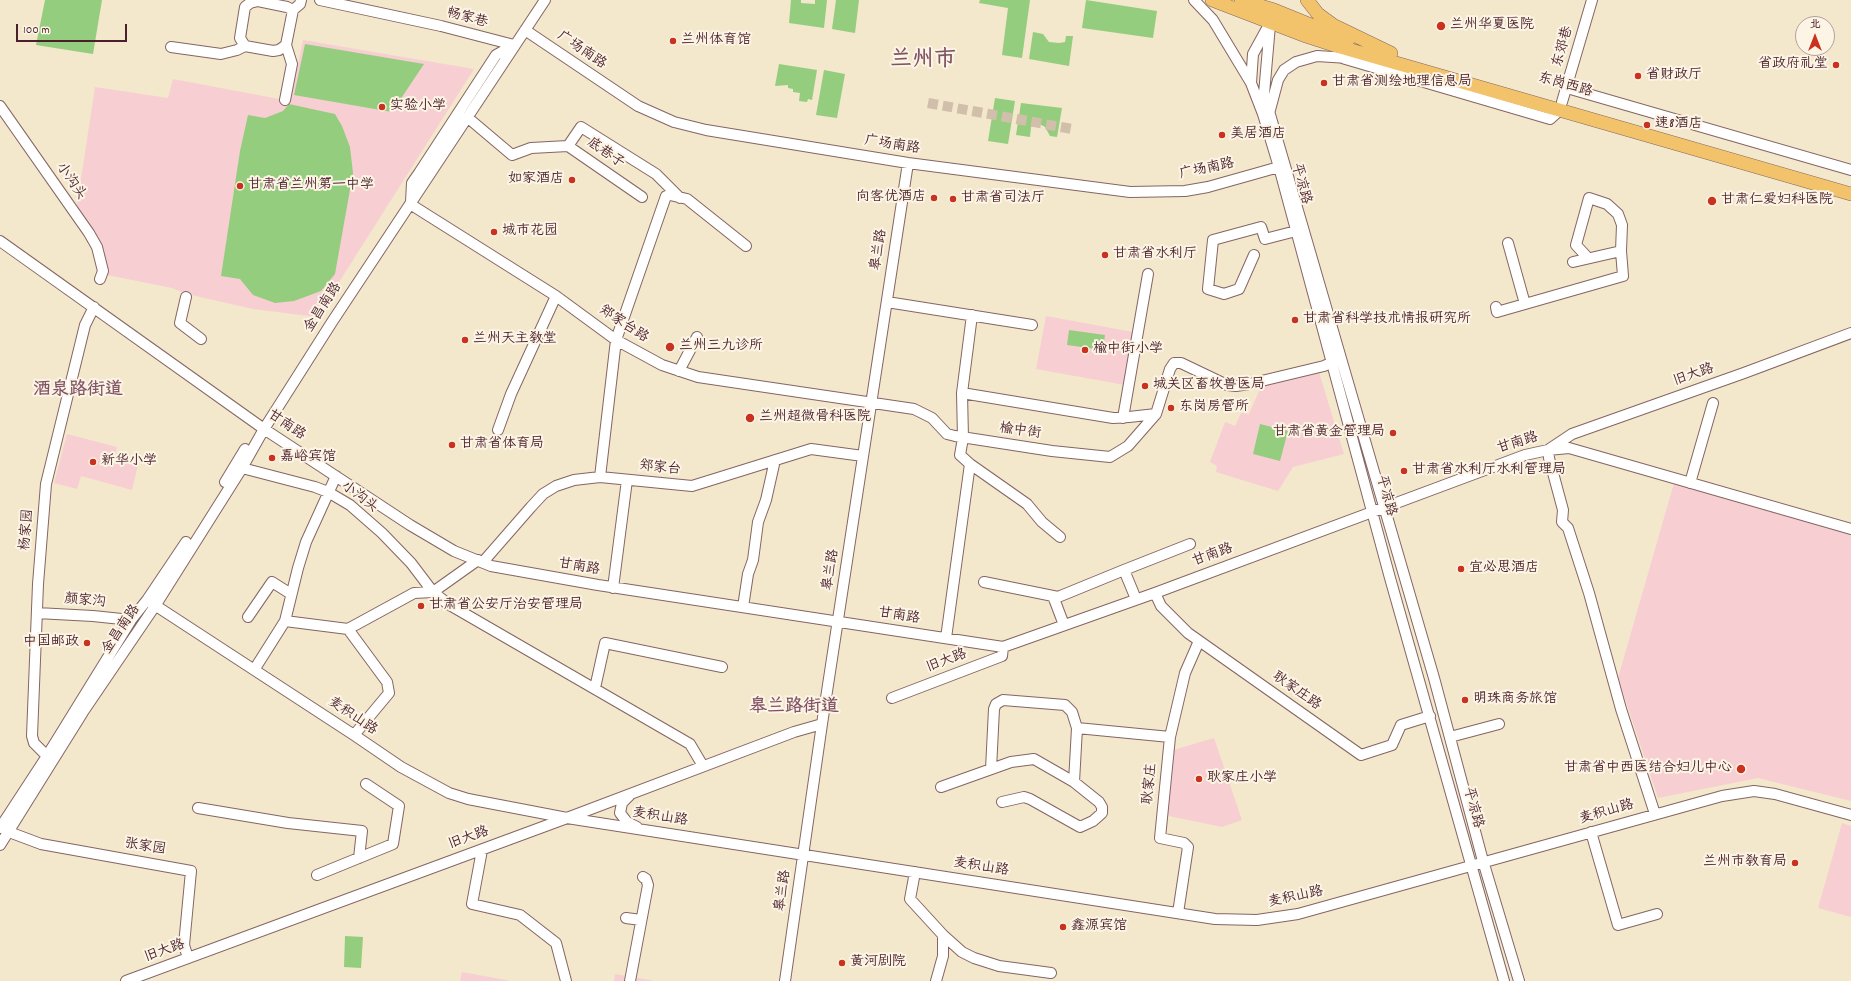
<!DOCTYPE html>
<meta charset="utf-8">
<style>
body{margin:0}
#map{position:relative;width:1851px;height:981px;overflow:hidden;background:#f3e7cc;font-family:Dekko,"LXGW WenKai TC",sans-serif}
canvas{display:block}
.north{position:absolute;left:1795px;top:16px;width:40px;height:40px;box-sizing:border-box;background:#fcf5e5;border:1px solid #b59f9b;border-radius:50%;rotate:0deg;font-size:11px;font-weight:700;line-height:16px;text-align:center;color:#4a1f2b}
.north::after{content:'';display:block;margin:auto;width:14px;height:18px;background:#c8321e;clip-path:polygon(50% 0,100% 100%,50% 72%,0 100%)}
.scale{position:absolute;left:16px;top:24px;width:111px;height:18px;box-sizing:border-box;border:2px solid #4a1f2b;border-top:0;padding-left:5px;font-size:12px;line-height:14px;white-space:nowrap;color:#4a1f2b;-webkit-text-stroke:3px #fcf5e5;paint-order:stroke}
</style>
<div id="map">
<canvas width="1851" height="981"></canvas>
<div class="north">北</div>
<div class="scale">100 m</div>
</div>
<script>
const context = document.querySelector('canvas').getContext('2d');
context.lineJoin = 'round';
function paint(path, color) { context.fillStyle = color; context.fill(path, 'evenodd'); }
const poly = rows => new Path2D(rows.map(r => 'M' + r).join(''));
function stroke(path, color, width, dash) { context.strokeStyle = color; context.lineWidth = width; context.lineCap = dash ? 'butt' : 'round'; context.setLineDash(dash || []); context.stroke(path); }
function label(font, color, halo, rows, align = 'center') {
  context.font = font + ' Dekko,"LXGW WenKai TC",sans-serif'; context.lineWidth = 4; context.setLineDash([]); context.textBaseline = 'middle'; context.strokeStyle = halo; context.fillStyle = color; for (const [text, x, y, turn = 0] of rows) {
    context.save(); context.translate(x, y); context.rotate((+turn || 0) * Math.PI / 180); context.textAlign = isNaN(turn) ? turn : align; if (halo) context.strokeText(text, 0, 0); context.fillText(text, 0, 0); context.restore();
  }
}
const built = poly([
 [303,40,474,69,317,317,253,309,187,294,172,288,107,275,98,241,77,205,95,87,168,98,173,79,290,101],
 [1046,316,1133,332,1125,385,1036,369],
 [1318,369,1344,454,1293,467,1278,491,1216,472,1217,466,1210,462,1225,422,1235,426,1241,413,1249,414,1260,389,1256,384],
 [67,434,117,447,114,459,138,465,132,490,81,476,77,489,54,483],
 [1674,483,1851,534,1851,801,1758,778,1658,798,1618,678],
 [1214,738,1242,820,1222,827,1169,816,1167,808,1173,750],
 [1842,823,1851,826,1851,917,1818,908],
 [462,972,511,981,460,981],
 [615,974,655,981,614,981]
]);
const green = poly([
 [45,0,102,0,93,54,36,45],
 [791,0,801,0,801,3,815,4,815,0,827,0,824,28,789,23],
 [836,0,859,0,855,33,832,29],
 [980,0,1030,0,1022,58,1002,55,1008,8,979,3],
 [1086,0,1157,11,1153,38,1082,28],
 [1033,32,1043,34,1049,42,1059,43,1065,42,1066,36,1073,36,1069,66,1029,59],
 [305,44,424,64,392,112,294,95],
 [779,64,817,70,812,100,808,99,807,102,799,101,800,93,793,92,793,89,788,88,788,85,775,86],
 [824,70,845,74,837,118,816,115],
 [995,98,1015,101,1008,144,988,141],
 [1021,103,1062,108,1057,137,1050,136,1045,127,1038,123,1031,127,1030,137,1016,135],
 [289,104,335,114,342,126,350,147,353,173,335,274,321,291,294,301,275,303,253,295,240,279,221,276,240,151,248,115,265,118,283,111],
 [1069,330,1105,335,1103,350,1067,345],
 [1260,424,1288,431,1280,461,1253,454],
 [345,936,363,937,361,968,344,967]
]);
const minorTunnel = poly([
 [928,103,1072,129]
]);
const minor = poly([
 [320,0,441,26,514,45],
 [1194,0,1213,20,1251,83],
 [1270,23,1253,54,1251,83,1263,114,1279,167,1390,578,1504,981],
 [1270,25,1264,94,1434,678,1483,861,1519,981],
 [525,30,638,106,674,122,706,130,908,163,1130,192,1185,191,1208,187,1279,167],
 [286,45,279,50,273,51,245,46,240,38,245,7,250,3,258,1,287,7,293,10],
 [171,47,221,54,237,50,245,46],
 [1342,58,1550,119,1560,110],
 [1567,88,1851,170],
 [285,100,292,64,286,45,293,10,300,4,301,0],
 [1562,102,1592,0],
 [0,106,89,233,97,247,103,271,100,279],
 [1270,110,1278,80,1284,70,1296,62,1317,56,1348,58],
 [467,117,512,155,531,148,568,146,642,197],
 [568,146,581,127,656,174,680,198],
 [411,202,412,183,419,173,496,55,512,46],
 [410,204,556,296,616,340,662,365,698,377,914,409,932,418,947,434,955,436,1052,451,1110,457,1128,446,1156,414],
 [0,241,264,429,410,525,454,551,491,566,598,585,1003,647,1155,593,1525,455,1548,450,1569,448,1851,529],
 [1508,243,1525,304],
 [1254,255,1239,289,1224,294,1208,289,1213,240,1261,227,1265,239,1296,231],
 [1588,258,1576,245,1589,198,1607,204,1618,214,1622,225,1621,251],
 [186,297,180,323,201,339],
 [887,302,1032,325],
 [1496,307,1497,312,1623,276,1621,251,1573,262],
 [679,371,697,337],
 [962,393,1113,418,1129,417,1156,414,1170,369,1174,363,1181,363,1227,385,1236,386,1249,384,1324,366,1337,360],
 [1123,418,1148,274],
 [498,430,511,394,556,296],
 [970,464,1027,504,1042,522,1060,537],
 [242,468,315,487,328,492,350,505,382,533,411,563,433,592,448,604,690,744,703,766],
 [600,477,616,340,666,196,670,195,687,199,746,246],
 [225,482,245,449],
 [1690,483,1713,403],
 [483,562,531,507,543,494,556,486,574,480,600,477,692,486,811,449,863,456],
 [1124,570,1190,544],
 [984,582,1058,597,1124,570,1136,599],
 [613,588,627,480],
 [1155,593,1161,606,1188,633,1361,755,1392,745,1401,725,1430,716],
 [1053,596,1064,625],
 [147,600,354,735,401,767,449,793,468,799,567,818,1215,919,1257,920,1298,914,1722,796,1754,791,1775,794,1851,815],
 [743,607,748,574,753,560,758,522,766,500,775,460],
 [37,613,93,616,131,620],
 [248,617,272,582,291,594],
 [285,621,348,629,414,593,433,592,478,560],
 [348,629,387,682,389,693,354,735],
 [946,638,970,464,960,455,963,438,962,393,972,315],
 [254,670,285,621,298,568,306,542,336,476],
 [595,688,605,643,722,667],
 [892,698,1002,656,1003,647],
 [1450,737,1499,724],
 [47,756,34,743,32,736,38,584,46,484,85,325,94,307],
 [991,769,994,709,996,704,1003,700,1065,705,1072,712,1077,728],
 [941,787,1011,762,1034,759,1074,782],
 [630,795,622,803,620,813,627,822,637,827],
 [1002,802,1024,797,1030,799,1080,827,1093,821,1102,813,1102,807,1099,802,1074,782,1077,728,1170,737],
 [198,808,288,823,362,831,359,858],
 [1655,814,1621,709,1589,593,1568,528,1562,522,1563,510,1549,458,1548,450,1572,434,1744,373,1851,333],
 [0,828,47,756,131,620,147,600,186,542],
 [9,832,41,844,191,871,184,945,188,958],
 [1591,832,1618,925,1657,914],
 [0,845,83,712,155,606,242,468,264,429,332,322,545,0],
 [482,850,472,904,520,915,556,943,566,981],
 [915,872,910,899,943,935,943,956,936,981],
 [317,875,393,844,399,806,366,784],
 [1178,913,1188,847,1184,843,1160,838,1170,737,1185,673,1199,641],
 [626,918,641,920],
 [943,935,962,952,974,958,999,966,1051,973],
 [126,981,567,818,794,732,822,724],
 [630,981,648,885,646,879,643,877],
 [785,981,822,724,908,163]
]);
const major = poly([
 [1212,0,1303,35,1337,46,1851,194],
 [1241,0,1274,10,1348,40],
 [1307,0,1318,14,1333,25,1391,53]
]);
const markers = [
 [1441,26,5,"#c8321e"],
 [673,41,4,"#c8321e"],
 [1836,65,4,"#c8321e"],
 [1638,76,4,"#c8321e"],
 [1324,83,4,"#c8321e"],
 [382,107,4,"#c8321e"],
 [1647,125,4,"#c8321e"],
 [1222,135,4,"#c8321e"],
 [572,180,4,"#c8321e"],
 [240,186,4,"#c8321e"],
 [934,198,4,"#c8321e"],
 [953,199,4,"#c8321e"],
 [1712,201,5,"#c8321e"],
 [494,232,4,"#c8321e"],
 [1105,255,4,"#c8321e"],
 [1295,320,4,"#c8321e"],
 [465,340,4,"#c8321e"],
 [670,347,5,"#c8321e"],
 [1085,350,4,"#c8321e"],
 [1145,386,4,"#c8321e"],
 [1171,408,4,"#c8321e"],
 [750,418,5,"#c8321e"],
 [1393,433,4,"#c8321e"],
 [452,445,4,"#c8321e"],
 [272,458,4,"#c8321e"],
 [93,462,4,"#c8321e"],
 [1404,471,4,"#c8321e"],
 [1461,569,4,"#c8321e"],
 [421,606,4,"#c8321e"],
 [87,643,4,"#c8321e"],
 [1465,700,4,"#c8321e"],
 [1741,769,5,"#c8321e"],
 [1199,779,4,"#c8321e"],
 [1795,863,4,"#c8321e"],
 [1063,927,4,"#c8321e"],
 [842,963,4,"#c8321e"]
];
const streetNames = [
 ["畅家巷",467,19,15],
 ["东郊巷",1564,47,-74],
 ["广场南路",581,51,34],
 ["东岗西路",1565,86,16],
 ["广场南路",892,146,9],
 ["底巷子",605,154,35],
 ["广场南路",1207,170,-12],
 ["小沟头",70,182,55],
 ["平凉路",1300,184,75],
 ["皋兰路",880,250,-81],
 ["金昌南路",324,308,-57],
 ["郑家台路",623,325,33],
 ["旧大路",1694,376,-19],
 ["甘南路",286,426,34],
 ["榆中街",1020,432,8],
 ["甘南路",1518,444,-17],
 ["郑家台",660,469,6],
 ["平凉路",1385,496,75],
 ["小沟头",359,498,37],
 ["杨家园",28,530,-85],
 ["甘南路",1213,556,-20],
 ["甘南路",579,568,10],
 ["皋兰路",832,570,-81],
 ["颜家沟",85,602,5],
 ["甘南路",899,617,9],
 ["金昌南路",122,630,-56],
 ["旧大路",947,662,-21],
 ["耿家庄路",1296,692,35],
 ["麦积山路",352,717,34],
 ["耿家庄",1151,784,-84],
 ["平凉路",1472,808,75],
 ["麦积山路",1607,813,-16],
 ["麦积山路",660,818,9],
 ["旧大路",469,839,-20],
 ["张家园",145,848,9],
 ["麦积山路",981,868,9],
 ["皋兰路",784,891,-82],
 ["麦积山路",1296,898,-12],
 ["旧大路",165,952,-20]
];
const poiNames = [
 ["兰州华夏医院",1450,26],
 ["兰州体育馆",681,41],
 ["省政府礼堂",1828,65,"right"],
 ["省财政厅",1646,76],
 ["甘肃省测绘地理信息局",1332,83],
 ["实验小学",390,107],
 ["速8酒店",1655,125],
 ["美居酒店",1230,135],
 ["如家酒店",564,180,"right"],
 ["甘肃省兰州第一中学",248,186],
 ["向客优酒店",926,198,"right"],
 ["甘肃省司法厅",961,199],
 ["甘肃仁爱妇科医院",1721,201],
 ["城市花园",502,232],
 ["甘肃省水利厅",1113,255],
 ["甘肃省科学技术情报研究所",1303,320],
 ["兰州天主教堂",473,340],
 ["兰州三九诊所",679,347],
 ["榆中街小学",1093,350],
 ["城关区畜牧兽医局",1153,386],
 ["东岗房管所",1179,408],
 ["兰州超微骨科医院",759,418],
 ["甘肃省黄金管理局",1385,433,"right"],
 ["甘肃省体育局",460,445],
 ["嘉峪宾馆",280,458],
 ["新华小学",101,462],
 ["甘肃省水利厅水利管理局",1412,471],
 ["宜必思酒店",1469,569],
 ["甘肃省公安厅治安管理局",429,606],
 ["中国邮政",79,643,"right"],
 ["明珠商务旅馆",1473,700],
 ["甘肃省中西医结合妇儿中心",1732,769,"right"],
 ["耿家庄小学",1207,779],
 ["兰州市教育局",1787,863,"right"],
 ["鑫源宾馆",1071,927],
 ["黄河剧院",850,963]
];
const districtNames = [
 ["酒泉路街道",78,392],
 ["皋兰路街道",794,709]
];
const townNames = [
 ["兰州市",923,62]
];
paint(built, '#f7cfd2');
paint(green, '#95cd7f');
stroke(minorTunnel, '#d1bfac', 10, [10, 5]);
stroke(minor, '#856563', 12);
stroke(major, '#856563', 14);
stroke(minor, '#fff', 10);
stroke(major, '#f2c36a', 13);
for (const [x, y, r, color] of markers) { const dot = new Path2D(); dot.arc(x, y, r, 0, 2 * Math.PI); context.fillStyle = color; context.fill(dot); stroke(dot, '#fcf5e5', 1.5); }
label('14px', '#4a1f2b', '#fcf5e5', streetNames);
label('14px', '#4a1f2b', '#fcf5e5', poiNames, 'left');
label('bold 18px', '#805265', '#fcf5e5', districtNames);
label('bold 22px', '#805265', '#fcf5e5', townNames);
</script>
